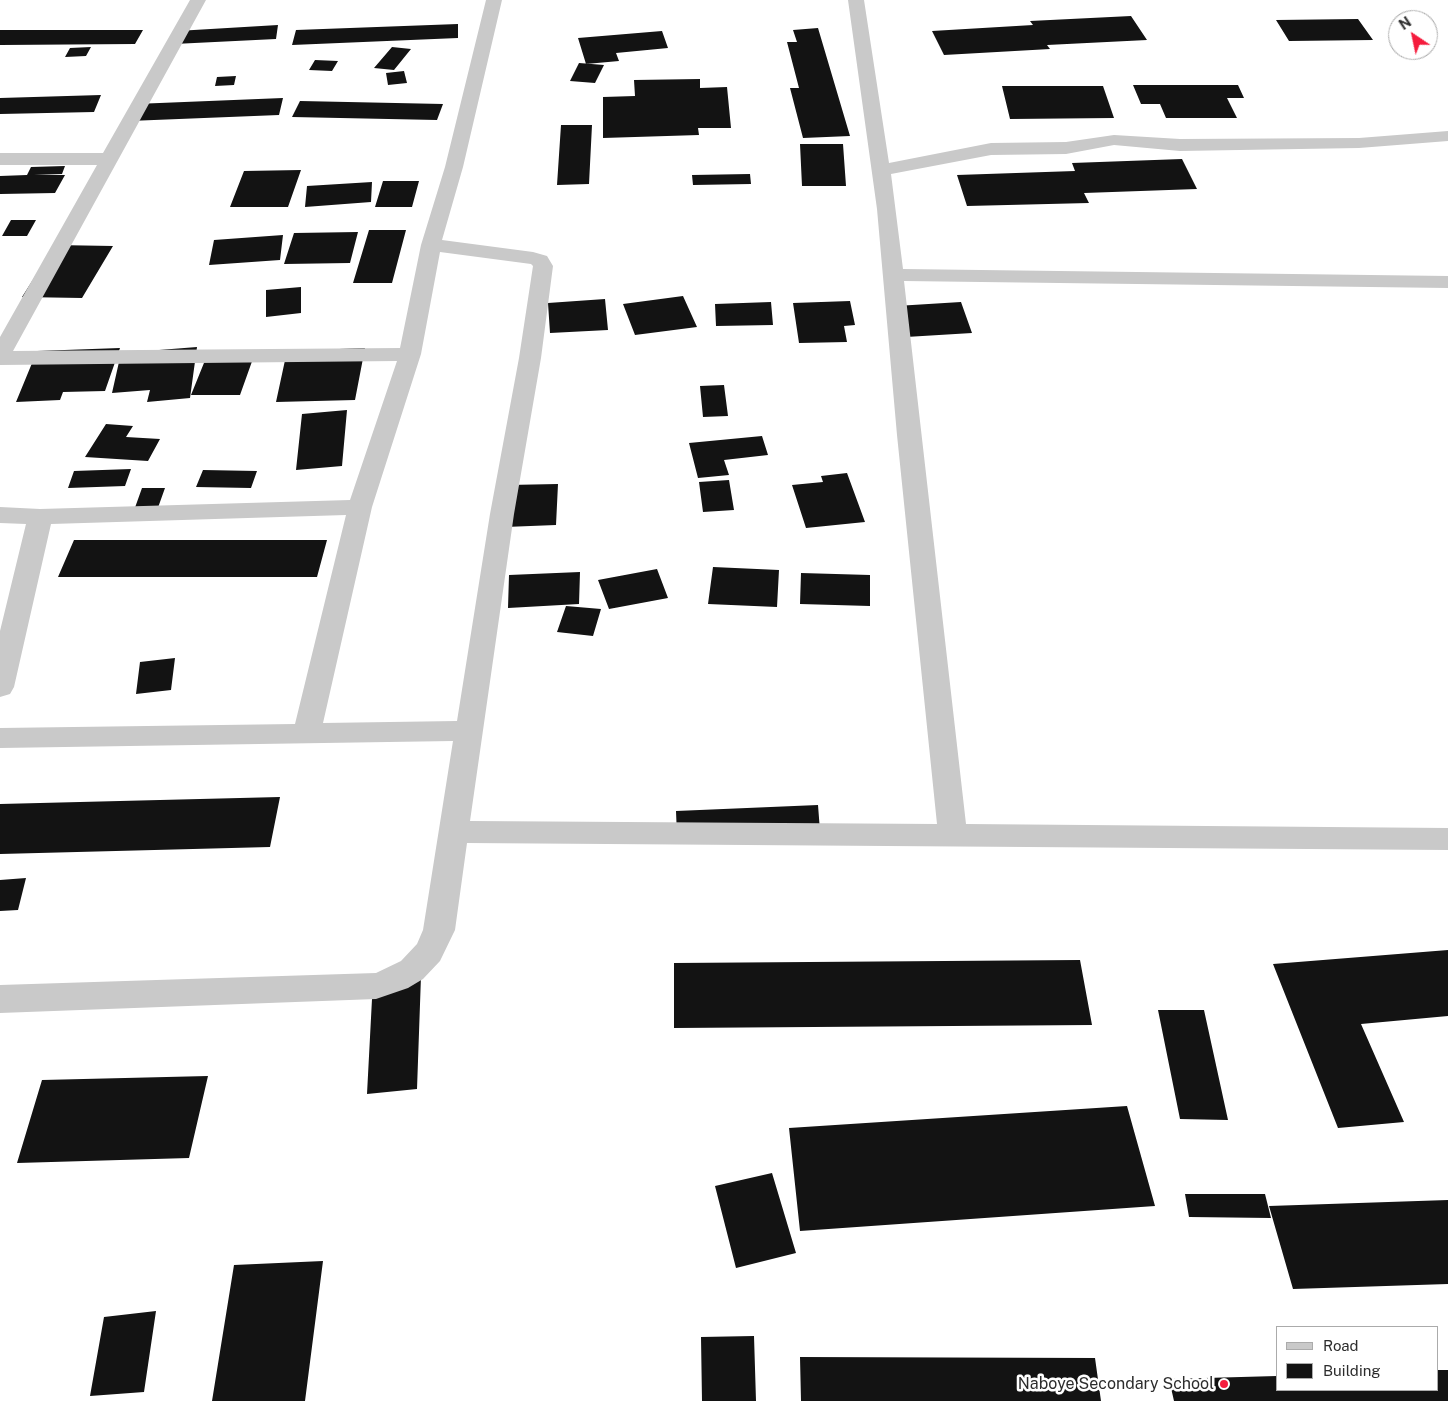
<!DOCTYPE html>
<style>
body{margin:0}
#map{position:relative;width:1448px;height:1401px;overflow:hidden;background:#fff;font-family:"Public Sans",sans-serif}
canvas{display:block}
.legend{position:absolute;left:1276px;top:1326px;width:162px;height:65px;box-sizing:border-box;background:#fff;border:1px solid #ababab;margin:0;padding:6px 9px;list-style:none;font-size:15px;color:#2c2c2c}
.legend li{display:flex;align-items:center;gap:10px;height:25px}
.legend b{width:25px;border:1px solid #ababab}
.north{position:absolute;left:1388px;top:10px;width:50px;height:50px;box-sizing:border-box;background:#fff;border:1px solid #ababab;border-radius:50%;rotate:326deg;font-size:14px;font-weight:700;line-height:20px;text-align:center;color:#2c2c2c}
.north::after{content:'';display:block;margin:auto;width:18px;height:22px;background:#f51c3d;clip-path:polygon(50% 0,100% 100%,50% 72%,0 100%)}
</style>
<div id="map">
<canvas width="1448" height="1401"></canvas>
<ul class="legend">
<li><b style="height:6px;background:#c9c9c9"></b>Road</li>
<li><b style="height:14px;background:#131313"></b>Building</li>
</ul>
<div class="north">N</div>
</div>
<script>
const context = document.querySelector('canvas').getContext('2d');
context.lineJoin = 'round';
function paint(path, color) { context.fillStyle = color; context.fill(path, 'evenodd'); }
const poly = rows => new Path2D(rows.map(r => 'M' + r).join(''));
function stroke(path, color, width, dash) { context.strokeStyle = color; context.lineWidth = width; context.lineCap = dash ? 'butt' : 'round'; context.setLineDash(dash || []); context.stroke(path); }
function label(font, color, halo, rows, align = 'center') {
  context.font = font + ' "Public Sans",sans-serif'; context.lineWidth = 5; context.setLineDash([]); context.textBaseline = 'middle'; context.strokeStyle = halo; context.fillStyle = color; for (const [text, x, y, turn = 0] of rows) {
    context.save(); context.translate(x, y); context.rotate((+turn || 0) * Math.PI / 180); context.textAlign = isNaN(turn) ? turn : align; if (halo) context.strokeText(text, 0, 0); context.fillText(text, 0, 0); context.restore();
  }
}
const building = poly([
 [1131,16,1147,40,1047,45,1050,49,944,55,932,31,1033,25,1030,21],
 [1358,19,1373,40,1289,41,1276,20],
 [458,24,458,38,292,45,296,30],
 [278,25,276,39,174,44,177,31],
 [818,28,850,136,803,138,790,88,799,88,787,42,797,42,793,30],
 [0,30,143,30,135,44,0,45],
 [662,31,668,48,616,53,619,61,586,64,578,38],
 [91,47,86,56,65,57,70,48],
 [392,47,411,49,394,70,374,68],
 [315,60,338,61,332,71,309,70],
 [579,63,604,65,595,83,570,81],
 [404,71,407,83,388,85,386,73],
 [236,76,234,85,215,86,217,77],
 [700,79,700,88,727,87,731,128,698,128,699,135,603,138,603,97,635,96,634,80],
 [1133,85,1238,85,1244,98,1227,98,1237,118,1166,118,1160,104,1141,104],
 [1002,86,1103,86,1114,118,1010,119],
 [101,95,94,112,0,114,0,98],
 [283,98,279,115,129,121,135,104],
 [300,101,443,104,437,120,292,117],
 [561,125,592,125,589,184,557,185],
 [800,144,843,144,846,186,802,186],
 [1182,159,1197,189,1084,193,1089,203,967,206,957,175,1075,171,1072,163],
 [65,166,62,174,34,175,65,175,55,193,0,194,0,176,27,175,31,167],
 [301,170,288,207,230,207,244,171],
 [750,174,751,184,693,185,692,175],
 [383,181,419,181,412,207,375,207],
 [372,182,371,202,305,207,307,186],
 [11,220,36,220,27,236,2,236],
 [369,230,406,230,392,283,353,283],
 [358,232,350,263,284,264,294,233],
 [283,235,280,260,209,265,214,240],
 [55,245,113,246,82,298,22,297],
 [301,287,301,313,266,317,266,290],
 [683,296,697,327,635,335,623,304],
 [605,299,608,330,550,333,548,303],
 [850,301,855,325,844,326,847,342,799,343,793,303],
 [771,302,773,325,716,326,715,304],
 [961,302,972,333,906,337,896,306],
 [197,347,190,398,147,402,150,390,112,393,121,353],
 [120,348,105,391,63,392,60,400,16,402,37,351],
 [365,348,355,400,276,402,287,351],
 [208,353,255,353,240,395,191,395],
 [724,385,728,416,703,417,700,386],
 [347,410,342,466,296,470,302,414],
 [106,424,133,426,126,437,160,439,148,461,85,457],
 [762,436,768,455,724,460,729,475,698,478,689,443],
 [131,469,125,486,68,488,74,471],
 [203,470,257,471,251,488,196,487],
 [847,473,865,522,806,528,792,485,823,482,821,476],
 [729,480,734,510,703,512,699,482],
 [558,484,556,525,505,527,508,485],
 [142,488,165,488,155,516,132,516],
 [74,540,327,540,317,577,58,577],
 [713,567,779,570,777,607,708,604],
 [657,569,668,598,609,609,598,580],
 [580,572,579,604,508,608,509,575],
 [801,573,870,575,870,606,800,604],
 [566,606,601,609,593,636,557,632],
 [175,658,171,690,136,694,140,662],
 [280,797,270,847,0,854,0,804],
 [818,805,820,831,677,836,676,811],
 [26,878,18,910,0,911,0,880],
 [1448,950,1448,1016,1361,1024,1404,1122,1338,1128,1273,964],
 [1080,960,1092,1025,674,1028,674,963],
 [421,976,417,1089,367,1094,373,980],
 [1158,1010,1204,1010,1228,1120,1180,1119],
 [208,1076,189,1158,17,1163,42,1080],
 [1127,1106,1155,1206,800,1231,789,1128],
 [772,1173,796,1253,736,1268,715,1186],
 [1185,1194,1265,1194,1271,1218,1189,1217],
 [1448,1200,1448,1284,1293,1289,1269,1206],
 [323,1261,305,1401,212,1401,234,1265],
 [156,1311,144,1392,90,1396,104,1317],
 [754,1336,756,1401,702,1401,701,1337],
 [800,1357,1095,1358,1101,1401,801,1401],
 [1437,1370,1448,1370,1448,1401,1174,1401,1169,1379,1277,1376,1277,1390,1437,1390]
]);
const minor = poly([
 [190,0,206,0,13,351,400,348,421,245,445,167,486,0,502,0,463,167,442,240,533,252,547,256,553,266,541,358,514,514,470,821,937,824,897,435,877,209,848,0,864,0,889,163,991,143,1066,142,1114,135,1180,139,1359,138,1448,131,1448,141,1359,148,1180,151,1114,145,1066,154,991,155,891,174,903,269,1448,276,1448,288,904,281,966,824,1448,828,1448,850,467,843,455,930,440,961,423,979,408,988,376,999,0,1013,0,985,376,973,401,961,417,944,423,930,453,741,0,748,0,728,295,724,346,515,51,524,14,687,10,694,0,697,0,631,26,524,0,523,0,507,40,509,350,500,397,361,0,365,0,337,97,165,0,165,0,153,103,153,190,0],
 [440,252,531,264,533,266,519,358,490,514,457,721,323,723,372,507,421,354,440,252]
]);
const markers = [
 [1224,1384,5,"#f51c3d"]
];
const nearPoinames = [
 ["Naboye Secondary School",1214,1384]
];
paint(building, '#131313');
paint(minor, '#c9c9c9');
for (const [x, y, r, color] of markers) { const dot = new Path2D(); dot.arc(x, y, r, 0, 2 * Math.PI); context.fillStyle = color; context.fill(dot); stroke(dot, '#fff', 2); }
label('16px', '#2c2c2c', '#fff', nearPoinames, 'right');
</script>
